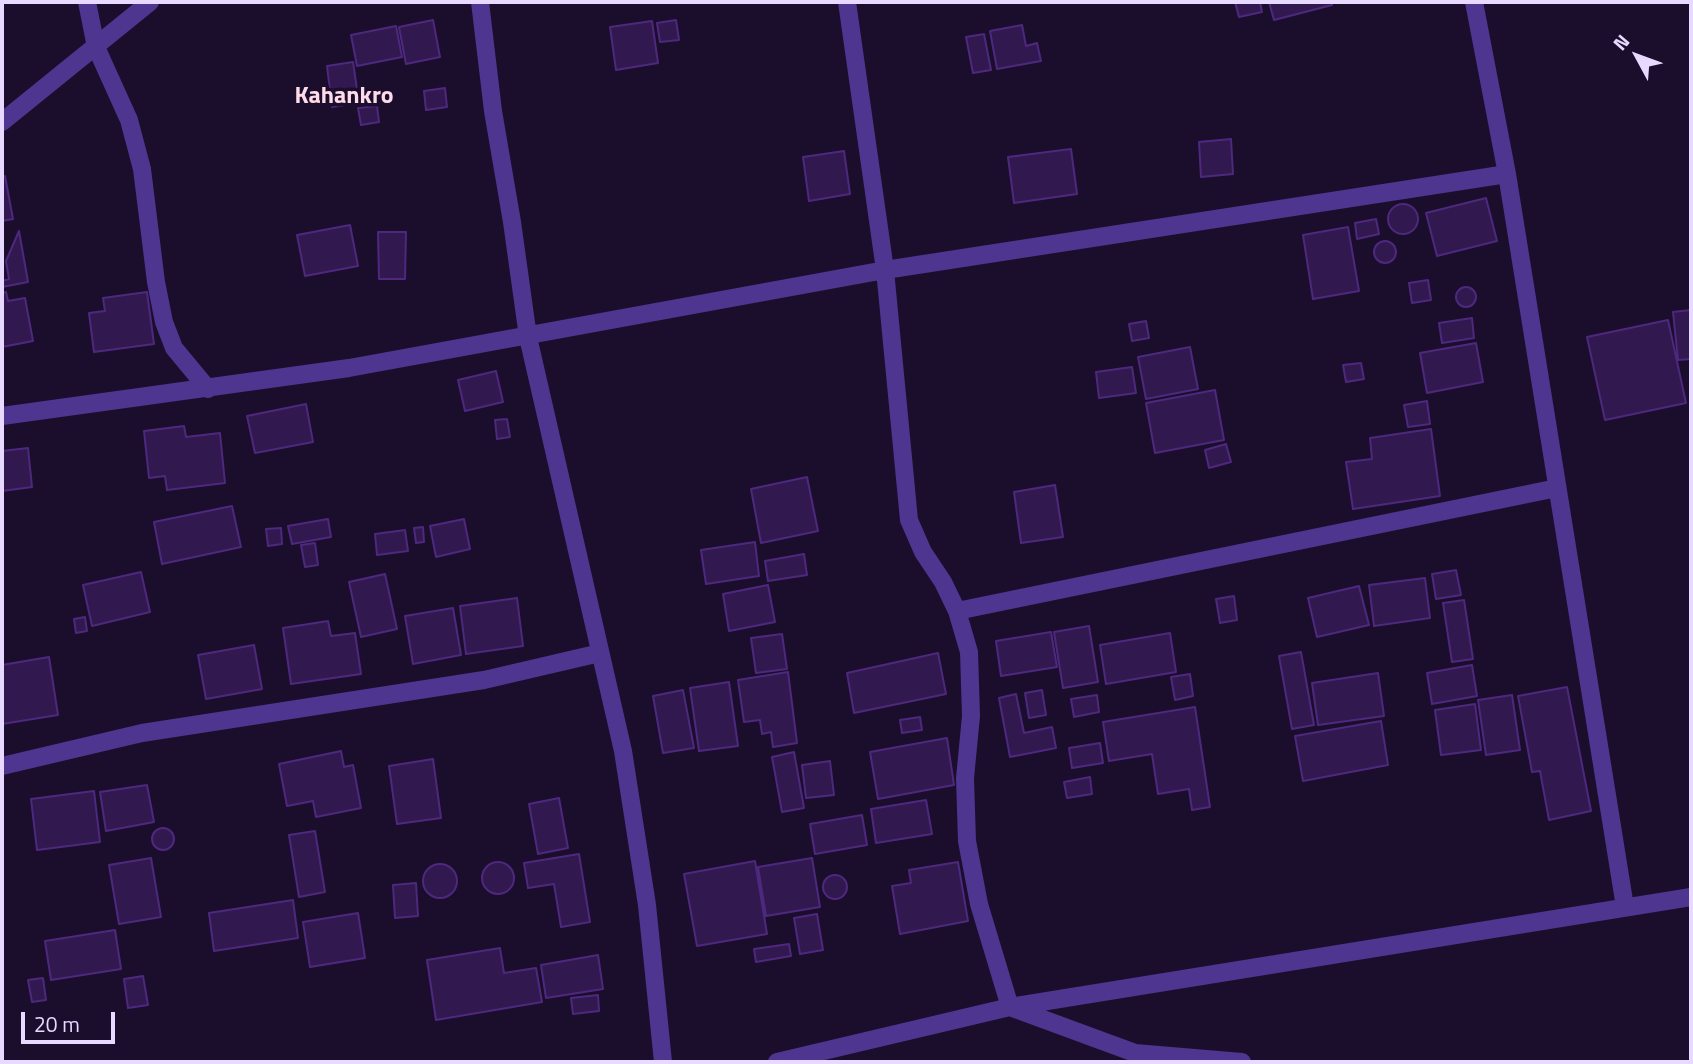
<!DOCTYPE html>
<style>
body{margin:0}
#map{position:relative;width:1693px;height:1064px;overflow:hidden;background:#1b0e2c;font-family:"Titillium Web",sans-serif}
canvas{display:block}
.frame{position:absolute;inset:0;border:4px solid #e7d9ff;pointer-events:none}
.north{position:absolute;left:1602px;top:21px;width:70px;height:70px;-webkit-text-stroke:5px #1b0e2c;paint-order:stroke;rotate:311deg;font-size:19px;font-weight:700;line-height:28px;text-align:center;color:#e7d9ff}
.north::after{content:'';display:block;margin:auto;width:24px;height:32px;background:#e7d9ff;clip-path:polygon(50% 0,100% 100%,50% 72%,0 100%)}
.scale{position:absolute;left:21px;top:1012px;width:94px;height:32px;box-sizing:border-box;border:4px solid #e7d9ff;border-top:0;padding-left:9px;font-size:21px;line-height:24px;white-space:nowrap;color:#e7d9ff;-webkit-text-stroke:5px #1b0e2c;paint-order:stroke}
</style>
<div id="map">
<canvas width="1693" height="1064"></canvas>
<div class="frame"></div>
<div class="north">N</div>
<div class="scale">20 m</div>
</div>
<script>
const context = document.querySelector('canvas').getContext('2d');
context.lineJoin = 'round';
function paint(path, color) { context.fillStyle = color; context.fill(path, 'evenodd'); }
const poly = rows => new Path2D(rows.map(r => 'M' + r).join(''));
function stroke(path, color, width, dash) { context.strokeStyle = color; context.lineWidth = width; context.lineCap = dash ? 'butt' : 'round'; context.setLineDash(dash || []); context.stroke(path); }
function label(font, color, halo, rows, align = 'center') {
  context.font = font + ' "Titillium Web",sans-serif'; context.lineWidth = 7; context.setLineDash([]); context.textBaseline = 'middle'; context.strokeStyle = halo; context.fillStyle = color; for (const [text, x, y, turn = 0] of rows) {
    context.save(); context.translate(x, y); context.rotate((+turn || 0) * Math.PI / 180); context.textAlign = isNaN(turn) ? turn : align; if (halo) context.strokeText(text, 0, 0); context.fillText(text, 0, 0); context.restore();
  }
}
const building = poly([
 [1235,2,1260,2,1262,12,1239,17,1235,2],
 [1269,2,1331,2,1332,5,1274,20,1269,2],
 [433,20,440,57,406,64,399,27,433,20],
 [676,20,679,40,660,42,657,23,676,20],
 [652,21,658,63,616,70,610,27,652,21],
 [1022,25,1026,46,1037,43,1041,61,997,69,990,31,1022,25],
 [396,26,402,57,357,66,351,35,396,26],
 [984,34,991,70,973,73,966,37,984,34],
 [353,62,359,103,332,107,327,66,353,62],
 [445,88,447,107,426,110,424,91,445,88],
 [377,106,379,122,361,125,358,108,377,106],
 [1231,139,1233,174,1201,177,1199,142,1231,139],
 [1071,149,1077,194,1014,203,1008,157,1071,149],
 [844,151,850,194,809,201,803,157,844,151],
 [2,176,5,176,13,219,2,221,2,176],
 [1486,198,1497,241,1437,256,1426,213,1486,198],
 '1388 219a15 15 0 1 1 30 0a15 15 0 1 1-30 0Z',
 [1376,219,1379,234,1357,239,1355,223,1376,219],
 [350,225,358,266,305,276,297,235,350,225],
 [1348,227,1359,291,1313,299,1303,235,1348,227],
 [19,231,28,282,2,287,2,281,9,279,6,261,19,231],
 [378,232,406,232,405,279,379,279,378,232],
 '1374 252a11 11 0 1 1 22 0a11 11 0 1 1-22 0Z',
 [1428,280,1431,300,1412,303,1409,283,1428,280],
 '1456 297a10 10 0 1 1 20 0a10 10 0 1 1-20 0Z',
 [6,292,8,301,25,298,33,341,2,347,2,293,6,292],
 [147,292,154,344,94,352,89,313,105,311,103,298,147,292],
 [1691,310,1691,359,1678,360,1673,312,1691,310],
 [1472,318,1474,338,1442,343,1439,323,1472,318],
 [1668,320,1686,403,1605,420,1587,337,1668,320],
 [1146,321,1149,338,1132,341,1129,324,1146,321],
 [1476,343,1483,382,1427,393,1420,353,1476,343],
 [1190,347,1198,389,1146,399,1138,357,1190,347],
 [1361,363,1364,379,1346,382,1343,365,1361,363],
 [1132,367,1136,393,1099,398,1096,372,1132,367],
 [496,371,503,402,465,411,458,380,496,371],
 [1215,390,1224,440,1155,453,1146,403,1215,390],
 [1427,401,1430,424,1408,427,1404,405,1427,401],
 [306,404,313,442,255,453,247,416,306,404],
 [507,419,510,437,497,439,495,420,507,419],
 [184,426,186,437,220,433,225,483,167,490,165,476,149,478,144,431,184,426],
 [1431,429,1440,496,1353,509,1346,462,1372,459,1370,438,1431,429],
 [1226,444,1231,462,1209,468,1205,450,1226,444],
 [28,448,32,487,2,491,2,451,28,448],
 [807,477,818,531,761,543,751,489,807,477],
 [1055,485,1063,537,1021,543,1014,492,1055,485],
 [232,506,241,547,162,564,154,522,232,506],
 [328,519,331,537,292,544,288,526,328,519],
 [464,519,470,549,436,557,430,526,464,519],
 [423,527,424,542,416,543,414,528,423,527],
 [281,528,282,544,268,546,266,529,281,528],
 [405,530,408,551,377,555,375,534,405,530],
 [755,542,759,576,706,584,701,550,755,542],
 [315,543,318,565,305,567,301,545,315,543],
 [804,554,807,575,768,581,765,561,804,554],
 [1456,570,1461,595,1436,599,1432,574,1456,570],
 [141,572,150,612,92,626,83,585,141,572],
 [385,574,397,629,361,637,349,582,385,574],
 [1425,578,1430,618,1374,626,1369,585,1425,578],
 [768,585,775,622,729,631,723,594,768,585],
 [1359,586,1369,625,1317,637,1308,598,1359,586],
 [1234,596,1237,620,1220,623,1216,599,1234,596],
 [517,598,523,646,466,654,460,606,517,598],
 [1464,600,1473,659,1452,662,1443,603,1464,600],
 [453,608,461,655,413,664,405,616,453,608],
 [85,617,87,631,76,633,74,619,85,617],
 [328,621,331,636,355,633,361,674,291,684,283,628,328,621],
 [1089,626,1098,682,1063,688,1054,632,1089,626],
 [1051,632,1057,667,1001,676,996,641,1051,632],
 [1170,633,1176,672,1106,684,1100,645,1170,633],
 [782,634,787,669,756,673,751,638,782,634],
 [254,645,262,689,206,699,198,655,254,645],
 [1301,652,1314,725,1292,729,1279,656,1301,652],
 [938,653,946,694,854,713,847,673,938,653],
 [49,657,58,715,2,724,2,665,49,657],
 [1472,665,1477,696,1432,704,1427,673,1472,665],
 [788,672,797,743,773,747,771,732,762,734,760,720,744,722,738,680,788,672],
 [1378,673,1384,716,1318,725,1312,683,1378,673],
 [1190,674,1193,696,1175,700,1171,677,1190,674],
 [729,682,738,746,699,751,690,688,729,682],
 [1567,687,1591,811,1549,820,1540,771,1532,772,1518,696,1567,687],
 [683,690,694,748,663,753,653,696,683,690],
 [1042,690,1046,715,1029,718,1025,693,1042,690],
 [1016,694,1024,733,1052,727,1056,748,1010,757,999,698,1016,694],
 [1097,695,1099,712,1074,717,1071,699,1097,695],
 [1512,695,1520,750,1486,755,1478,700,1512,695],
 [1475,704,1481,750,1441,755,1435,710,1475,704],
 [1195,707,1210,807,1192,810,1189,789,1158,794,1152,754,1109,761,1103,722,1195,707],
 [920,717,922,730,902,733,900,720,920,717],
 [1381,721,1388,765,1303,781,1295,736,1381,721],
 [947,738,954,785,878,799,870,752,947,738],
 [1100,743,1103,763,1072,768,1069,748,1100,743],
 [341,751,344,767,353,765,361,808,316,817,313,801,287,806,279,764,341,751],
 [794,752,804,808,782,812,772,757,794,752],
 [433,759,441,818,397,824,389,766,433,759],
 [830,761,834,795,806,798,802,765,830,761],
 [1090,777,1092,794,1067,798,1064,782,1090,777],
 [147,785,154,822,106,831,100,792,147,785],
 [94,791,100,842,37,850,31,799,94,791],
 [559,798,568,848,538,854,529,804,559,798],
 [926,800,932,834,876,843,871,809,926,800],
 [862,815,867,845,815,854,810,824,862,815],
 '152 839a11 11 0 1 1 22 0a11 11 0 1 1-22 0Z',
 [315,831,325,892,299,897,289,835,315,831],
 [579,854,590,922,561,927,554,884,528,888,524,863,579,854],
 [151,858,161,917,119,924,109,865,151,858],
 [812,858,820,907,766,916,758,867,812,858],
 [755,861,767,934,697,946,684,874,755,861],
 '482 878a16 16 0 1 1 32 0a16 16 0 1 1-32 0Z',
 [958,862,968,921,900,934,892,886,911,883,909,870,958,862],
 '423 881a17 17 0 1 1 34 0a17 17 0 1 1-34 0Z',
 '823 887a12 12 0 1 1 24 0a12 12 0 1 1-24 0Z',
 [416,883,418,916,395,918,393,885,416,883],
 [293,900,298,938,214,951,209,913,293,900],
 [358,913,365,958,310,967,303,922,358,913],
 [817,914,823,950,800,954,794,918,817,914],
 [115,930,121,969,51,980,45,941,115,930],
 [789,944,791,956,756,962,754,949,789,944],
 [500,948,504,973,536,968,542,1002,436,1020,427,960,500,948],
 [598,955,603,989,546,998,541,965,598,955],
 [143,976,148,1005,128,1008,124,979,143,976],
 [43,978,46,1000,32,1002,28,980,43,978],
 [598,995,599,1011,573,1014,571,998,598,995]
]);
const minor = poly([
 [87,2,96,47,129,120,142,169,156,282,164,322,174,348,208,389],
 [480,2,493,111,512,222,528,337,623,751,647,905,663,1062],
 [847,2,885,270,909,520,923,552,943,582,957,611,969,652,971,716,965,778,967,841,979,904,1010,1007,1135,1053,1242,1062],
 [1474,2,1507,174,1625,907],
 [2,122,150,2],
 [2,416,349,368,885,270,1507,174],
 [957,611,1557,488],
 [2,766,142,733,484,680,600,653],
 [777,1062,1010,1007,1691,897]
]);
const quarterNames = [
 ["Kahankro",344,97]
];
paint(building, '#31184f');
stroke(building, '#4e287e', 2);
stroke(minor, '#4e3590', 18);
label('bold 24px', '#ffdbe9', '#1b0e2c', quarterNames);
</script>
